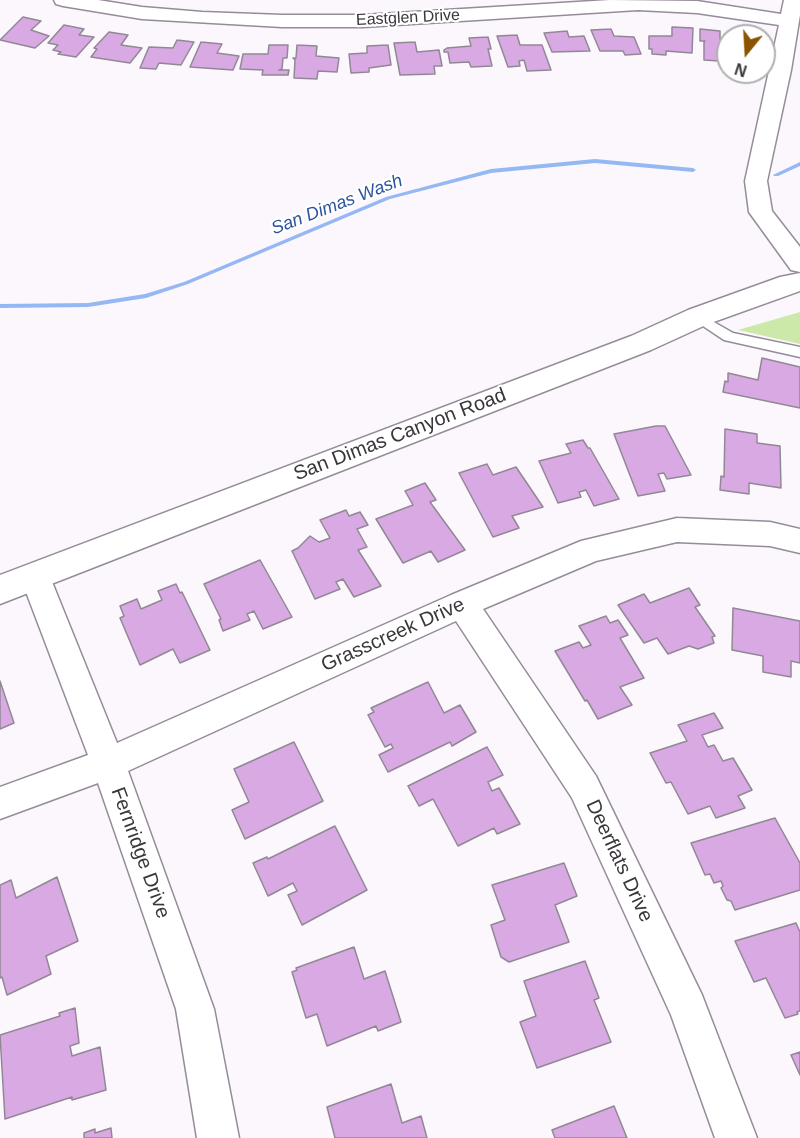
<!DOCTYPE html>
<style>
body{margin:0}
#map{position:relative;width:800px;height:1138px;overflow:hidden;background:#fbf7fd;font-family:Arial,sans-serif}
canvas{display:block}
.north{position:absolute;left:716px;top:24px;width:60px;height:60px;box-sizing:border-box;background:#fff;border:2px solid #b0afb1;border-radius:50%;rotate:198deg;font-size:16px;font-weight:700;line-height:24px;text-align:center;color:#3a363b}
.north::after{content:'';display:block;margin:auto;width:21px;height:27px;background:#8a5403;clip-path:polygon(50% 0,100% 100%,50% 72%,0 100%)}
</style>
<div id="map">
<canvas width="800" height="1138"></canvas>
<div class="north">N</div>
</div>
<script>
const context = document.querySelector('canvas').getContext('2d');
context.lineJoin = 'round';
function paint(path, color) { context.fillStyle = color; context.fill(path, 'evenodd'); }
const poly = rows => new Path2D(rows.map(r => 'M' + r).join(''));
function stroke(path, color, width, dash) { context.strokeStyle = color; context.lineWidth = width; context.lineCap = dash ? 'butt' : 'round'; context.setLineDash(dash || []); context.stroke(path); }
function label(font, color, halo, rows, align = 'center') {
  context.font = font + ' Arial,sans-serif'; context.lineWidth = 4.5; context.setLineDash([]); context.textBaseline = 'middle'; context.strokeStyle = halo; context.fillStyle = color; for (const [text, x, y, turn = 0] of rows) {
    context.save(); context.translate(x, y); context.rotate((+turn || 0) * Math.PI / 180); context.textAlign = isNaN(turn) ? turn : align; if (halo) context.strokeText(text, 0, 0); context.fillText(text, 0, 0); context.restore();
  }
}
const green = poly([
 [800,312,800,344,738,330]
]);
const stream = poly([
 [595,159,693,168,696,170,693,172,595,163,491,173,390,199,188,284,146,298,88,307,0,308,0,304,88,303,145,294,184,282,386,197,491,169,595,159],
 [800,162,800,166,778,176,774,176,773,175,800,162]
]);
const building = poly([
 [23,17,41,21,31,30,49,36,35,48,0,40,23,17],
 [64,25,84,29,79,35,94,37,76,57,58,54,61,52,53,50,58,45,48,43,64,25],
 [672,27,693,28,692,53,666,51,666,55,652,54,652,49,649,49,649,36,672,36,672,27],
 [611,29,614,36,634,37,641,54,625,55,623,51,600,51,591,30,611,29],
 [700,29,720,31,720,39,728,40,728,55,719,54,719,61,704,60,704,42,705,41,700,41,700,29],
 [567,31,569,37,584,36,590,51,552,52,544,33,567,31],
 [109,32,128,35,121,45,142,48,130,63,91,57,97,49,94,48,109,32],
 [517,35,520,45,542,45,551,70,527,71,524,60,519,61,520,66,508,67,497,36,517,35],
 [488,37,491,49,488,49,492,66,471,67,469,62,450,63,448,52,444,52,444,50,447,48,471,46,469,38,488,37],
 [177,40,194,42,181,65,159,63,156,69,140,68,149,47,173,48,177,40],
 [201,42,222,44,217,53,239,56,233,70,190,67,201,42],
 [415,42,417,52,439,50,442,66,434,66,435,74,400,75,394,43,415,42],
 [269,45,288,45,287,58,283,58,282,69,279,70,289,70,288,75,262,75,263,70,240,69,243,54,268,54,269,45],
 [297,45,317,46,316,56,339,58,337,72,318,71,317,79,294,78,295,60,293,58,296,58,297,45],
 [388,45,391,65,369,68,369,72,351,73,349,54,367,53,367,46,388,45],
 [762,358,800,367,800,408,723,392,725,381,728,382,728,373,758,380,762,358],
 [656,426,665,426,691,475,667,479,664,473,658,474,665,491,638,496,614,434,656,426],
 [725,429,757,434,757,443,780,446,781,488,749,483,749,494,720,490,721,476,724,477,725,429],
 [583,440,588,448,590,448,619,499,594,506,586,490,579,492,581,497,558,503,539,461,571,453,566,444,583,440],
 [487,464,493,475,516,467,543,507,512,516,519,528,493,537,459,473,487,464],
 [425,483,436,500,430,502,465,550,438,562,431,551,403,563,376,519,413,505,405,491,425,483],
 [346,510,349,516,360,512,368,525,357,529,367,547,358,550,381,586,354,597,343,579,336,582,340,589,315,599,292,551,298,548,310,536,319,542,330,538,320,520,346,510],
 [260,560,292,617,263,629,254,611,247,614,250,620,223,631,219,620,221,619,204,584,260,560],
 [176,584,180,593,182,592,210,650,180,663,173,649,140,665,120,618,124,616,120,606,137,599,141,609,162,600,158,591,176,584],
 [689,588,700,605,695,607,715,636,712,637,714,643,698,649,689,646,668,654,657,638,644,643,618,605,644,594,650,603,689,588],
 [733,608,800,621,800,663,791,661,791,677,763,672,763,656,732,650,733,608],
 [606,616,610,623,618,620,628,635,620,638,644,678,620,687,632,705,598,719,587,700,585,701,555,651,579,642,583,648,591,645,579,626,606,616],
 [0,681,14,723,0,729,0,681],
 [428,682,444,713,460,705,476,732,452,746,450,742,388,772,379,755,393,748,391,744,385,747,368,715,374,712,371,708,428,682],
 [714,713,723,728,702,735,708,747,714,745,723,761,733,758,752,790,738,796,745,808,716,818,710,806,688,814,671,782,666,783,650,753,687,741,678,725,714,713],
 [294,742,323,801,245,839,232,810,249,802,234,769,294,742],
 [487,747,503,775,488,782,492,791,499,788,520,824,497,834,494,828,458,846,433,799,419,806,408,786,487,747],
 [775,818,800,863,800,890,735,910,731,901,727,900,721,888,723,886,721,881,714,883,710,874,705,875,691,843,775,818],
 [335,826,367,890,302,925,288,895,297,891,293,883,268,896,253,863,267,857,268,859,335,826],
 [564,863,577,896,555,905,569,942,509,962,501,957,491,925,505,920,492,885,564,863],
 [57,877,78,941,46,956,51,974,7,995,2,977,0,978,0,885,11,880,16,898,57,877],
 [796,923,800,932,800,1011,797,1012,798,1014,785,1018,766,978,754,982,735,941,796,923],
 [354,947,364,979,385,971,401,1022,378,1031,376,1026,327,1046,317,1014,306,1018,292,972,297,970,296,968,354,947],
 [585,961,599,998,594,1000,611,1042,537,1068,520,1022,536,1016,524,981,585,961],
 [75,1008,79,1043,70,1046,72,1056,100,1047,106,1090,72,1100,72,1097,5,1119,0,1035,60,1016,59,1013,75,1008],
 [800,1052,800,1075,791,1055,800,1052],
 [391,1084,402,1123,421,1116,427,1138,335,1138,327,1107,391,1084],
 [614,1106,627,1138,555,1138,552,1130,614,1106],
 [111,1128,112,1138,84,1138,84,1133,95,1129,95,1133,111,1128]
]);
const lane = poly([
 [698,313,733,333,800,347,800,357,724,340,694,320,692,317,698,313]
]);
const street = poly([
 [54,0,98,0,142,7,202,12,282,15,363,15,610,0,697,1,781,14,784,0,800,0,800,15,791,70,767,181,772,211,800,247,800,272,791,270,749,212,745,181,779,25,697,13,638,10,363,27,282,27,142,19,63,6,56,4,54,0],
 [677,518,770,522,800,529,800,553,770,546,677,542,596,561,483,609,596,776,702,995,757,1138,715,1138,671,1015,572,798,456,621,128,771,214,1009,239,1138,197,1138,176,1009,98,783,0,819,0,787,88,755,20,576,24,567,35,563,46,567,117,743,451,595,581,541,677,518]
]);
const secondary = poly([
 [800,273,800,291,708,324,651,350,0,604,0,575,631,336,688,310,780,277,800,273]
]);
const farStreetnames = [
 ["Eastglen Drive",408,18,-3]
];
const farWaternames = [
 ["San Dimas Wash",337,205,-21]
];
const streetNames = [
 ["San Dimas Canyon Road",400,435,-21],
 ["Grasscreek Drive",393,635,-24],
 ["Fernridge Drive",140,853,70],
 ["Deerflats Drive",619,861,65]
];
paint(green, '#cde9aa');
paint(stream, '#95b8f5');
paint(building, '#d8a9e3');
stroke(building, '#928895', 1.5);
stroke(lane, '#958c99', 3);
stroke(street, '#958c99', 3);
stroke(secondary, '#958c99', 3);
paint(lane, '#fff');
paint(street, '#fff');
paint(secondary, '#fff');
label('16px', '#3a363b', '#fff', farStreetnames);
label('italic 18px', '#2d549c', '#fff', farWaternames);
label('20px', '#3a363b', '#fff', streetNames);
</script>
